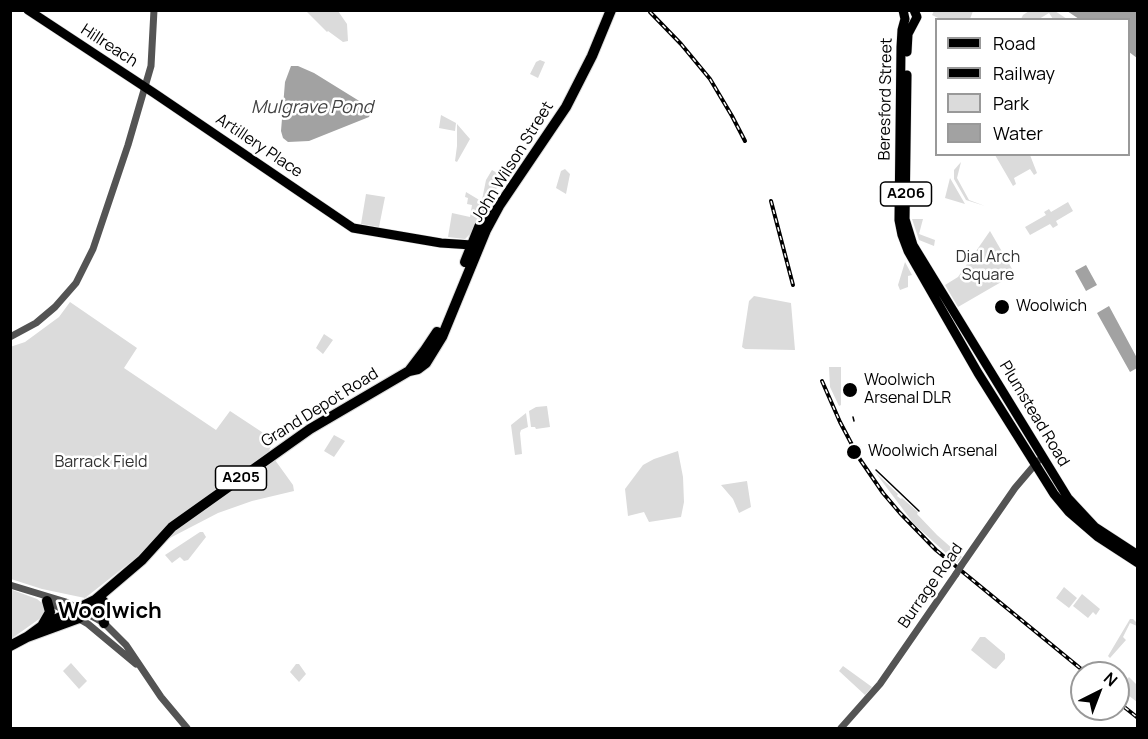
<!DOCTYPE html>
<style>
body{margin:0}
#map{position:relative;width:1148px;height:739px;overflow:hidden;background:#fff;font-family:Manrope,sans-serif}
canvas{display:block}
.frame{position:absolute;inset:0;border:12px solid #000;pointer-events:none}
.legend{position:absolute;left:935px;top:18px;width:195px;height:138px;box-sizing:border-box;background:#fff;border:2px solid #999;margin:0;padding:8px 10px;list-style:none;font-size:18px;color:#000}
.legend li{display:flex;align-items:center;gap:12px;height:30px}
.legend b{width:30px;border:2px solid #999}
.north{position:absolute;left:1070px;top:661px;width:60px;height:60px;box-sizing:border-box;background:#fff;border:2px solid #999;border-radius:50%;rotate:42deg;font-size:16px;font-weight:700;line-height:24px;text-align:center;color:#000}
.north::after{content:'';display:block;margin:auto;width:21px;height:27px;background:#000;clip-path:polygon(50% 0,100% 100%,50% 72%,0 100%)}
</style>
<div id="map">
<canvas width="1148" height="739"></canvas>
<div class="frame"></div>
<ul class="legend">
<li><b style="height:8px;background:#000"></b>Road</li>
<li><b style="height:8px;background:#000"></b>Railway</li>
<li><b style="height:16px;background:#dbdbdb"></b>Park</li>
<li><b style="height:16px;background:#a2a2a2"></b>Water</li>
</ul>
<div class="north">N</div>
</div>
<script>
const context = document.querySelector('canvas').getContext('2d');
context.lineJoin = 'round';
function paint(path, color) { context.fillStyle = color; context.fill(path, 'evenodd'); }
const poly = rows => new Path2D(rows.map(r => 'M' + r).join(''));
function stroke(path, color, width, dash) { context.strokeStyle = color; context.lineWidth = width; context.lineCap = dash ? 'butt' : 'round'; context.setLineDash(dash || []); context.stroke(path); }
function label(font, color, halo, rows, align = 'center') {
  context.font = font + ' Manrope,sans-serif'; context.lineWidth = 5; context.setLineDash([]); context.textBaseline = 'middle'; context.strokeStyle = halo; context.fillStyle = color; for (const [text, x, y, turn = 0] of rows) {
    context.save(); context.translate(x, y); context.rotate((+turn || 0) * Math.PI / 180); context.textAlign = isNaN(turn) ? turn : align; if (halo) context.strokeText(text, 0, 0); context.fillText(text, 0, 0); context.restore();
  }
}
const green = poly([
 [306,11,338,11,347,24,348,41,343,42,328,31,327,32],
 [934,11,973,11,970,19,940,19,932,15],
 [1029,11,1055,11,1067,19,1053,19,1049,13,1039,19,1021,19,1023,15],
 [540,60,545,62,538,78,530,74,536,62],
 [441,115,456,123,455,131,439,128],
 [457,124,470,139,457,162,455,161,457,146],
 [995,155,1030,155,1037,173,1034,175,1030,169,1014,178,1016,184,1013,186],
 [961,162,957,178,969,200,985,206,966,200,954,179,954,170],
 [565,169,570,174,566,194,556,188,561,171],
 [492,170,504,177,487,203,482,200,486,180],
 [950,178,965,204,945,198],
 [466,192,486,204,472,232,465,239,448,237,452,213,470,217,472,205,467,204,468,198,465,197],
 [366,194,385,197,379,227,361,224],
 [1068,202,1073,211,1056,221,1058,225,1053,228,1050,224,1030,235,1025,227,1046,215,1044,212,1049,209,1051,212],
 [912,219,923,219,919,234,935,240,934,246,919,240],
 [990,231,1015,274,958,307,945,285,958,277],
 [905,262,912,275,908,276,908,287,900,290,898,285],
 [754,296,791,303,795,350,745,349,742,347,749,301],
 [70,302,137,348,124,368,216,430,230,411,274,440,267,455,85,598,42,589,11,579,10,347,25,342,59,317],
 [324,334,333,340,323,354,316,348],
 [829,367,841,367,841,405,839,406,830,387],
 [547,406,550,427,536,429,535,427,531,427,529,411,536,407],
 [526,413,528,427,521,430,520,433,522,454,515,455,511,425],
 [334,435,345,441,334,457,324,451],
 [678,451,683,477,684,502,681,517,649,522,644,512,628,516,625,489,643,465,654,459],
 [275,460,293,485,294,491,252,501,218,513,166,540,175,531],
 [875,472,898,494,897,496,901,499,902,498,918,512,917,514,937,535,962,557,957,563,914,524],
 [747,481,751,507,739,513,733,499,721,485],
 [200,532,203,532,206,537,188,560,184,561,180,557,172,563,165,555],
 [1064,587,1077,598,1069,608,1056,598],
 [10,589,37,599,42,603,45,611,42,617,11,639],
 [1082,594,1100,609,1096,615,1093,612,1088,618,1073,606],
 [1130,619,1133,619,1137,623,1137,626,1130,623,1123,637,1126,640,1110,658,1108,656],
 [980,637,985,637,1005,654,1005,659,996,669,993,668,971,650],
 [71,663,87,681,79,689,63,671],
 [296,664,299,664,306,674,299,682,290,672],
 [843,666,872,687,865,695,839,671],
 [1129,677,1137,685,1137,702,1119,688]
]);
const water = poly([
 [1067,11,1137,11,1137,58,1129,52,1128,20,1079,19],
 [291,66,298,66,314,73,369,107,371,112,369,117,309,141,288,142,283,138,281,131,285,82],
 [1086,265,1097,285,1086,291,1075,271],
 [1109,306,1137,358,1137,368,1130,372,1097,313]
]);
const minor = poly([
 [10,337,36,323,55,307,76,283,93,249,128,145,151,66,154,10],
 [961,566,1015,488,1038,461],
 [10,585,66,602,104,623,126,645,161,697,187,728],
 [46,600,88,624,136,664],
 [841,728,880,684,956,574]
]);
const major = poly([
 [28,10,154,93,353,228,441,243,472,245],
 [903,10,905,19,902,30,901,47,899,220,902,235,908,251,978,373,1054,494,1069,512,1098,537,1138,563],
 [907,52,908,34,917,17,914,10],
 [907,75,905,219,913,245,1068,498,1095,527,1138,555]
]);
const highway = poly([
 [465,262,479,227,489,210],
 [409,371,425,350,437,332],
 [103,601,101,608,104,623],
 [42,626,50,612,47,601],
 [27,637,42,626,95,600,142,560,172,527,310,429,409,371,418,369,426,363,442,337,486,230,499,206,566,107,592,56,611,10],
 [10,646,27,637,79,618,101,602]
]);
const tram = poly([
 [853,417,854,421],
 [876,470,919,511]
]);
const rail = poly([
 [650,12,681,44,710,79,732,116,745,141],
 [771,201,793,285],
 [822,381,840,422,859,458,883,493,900,513,936,550,1086,673],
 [1118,702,1138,718]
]);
const minorBridge = poly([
 [956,574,961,566]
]);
const markers = [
 [1002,307,8,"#000"],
 [850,390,8,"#000"],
 [854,452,8,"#000"]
];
const shields = [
 [906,194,51],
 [241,478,51]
];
const shieldNames = [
 ["A206",906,194],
 ["A205",241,478]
];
const streetNames = [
 ["Hillreach",109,46,33],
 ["Beresford Street",886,99,-89],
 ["Artillery Place",259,146,34],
 ["John Wilson Street",513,162,-58],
 ["Grand Depot Road",320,408,-32],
 ["Plumstead Road",1034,414,59],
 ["Burrage Road",931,586,-55]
];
const parkNames = [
 ["Dial Arch",988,258],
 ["Square",988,276],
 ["Barrack Field",101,463]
];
const poiNames = [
 ["Woolwich",1016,307],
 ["Woolwich",864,381],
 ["Arsenal DLR",864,399],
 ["Woolwich Arsenal",868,452]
];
const waterNames = [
 ["Mulgrave Pond",312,108]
];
const districtNames = [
 ["Woolwich",110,612]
];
paint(green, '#dbdbdb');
paint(water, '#a2a2a2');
stroke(major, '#dbdbdb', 10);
stroke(highway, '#dbdbdb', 12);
stroke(minor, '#545454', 7);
stroke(major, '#000', 9);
stroke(highway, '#000', 10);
stroke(tram, '#000', 1.5);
stroke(rail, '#000', 4);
stroke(rail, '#fff', 1.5, [4.5]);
stroke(minorBridge, '#545454', 7);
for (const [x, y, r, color] of markers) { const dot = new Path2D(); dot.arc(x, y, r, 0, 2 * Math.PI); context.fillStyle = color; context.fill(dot); stroke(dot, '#fff', 2); }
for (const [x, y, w] of shields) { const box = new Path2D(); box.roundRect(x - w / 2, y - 12, w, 24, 4.5); context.fillStyle = '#fff'; context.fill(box); stroke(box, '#000', 1.5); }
label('bold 15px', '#000', null, shieldNames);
label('16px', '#000', '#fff', streetNames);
label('16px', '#323232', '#fff', parkNames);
label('16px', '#000', '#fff', poiNames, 'left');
label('italic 18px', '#434343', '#fff', waterNames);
label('bold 22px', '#000', '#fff', districtNames);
</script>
